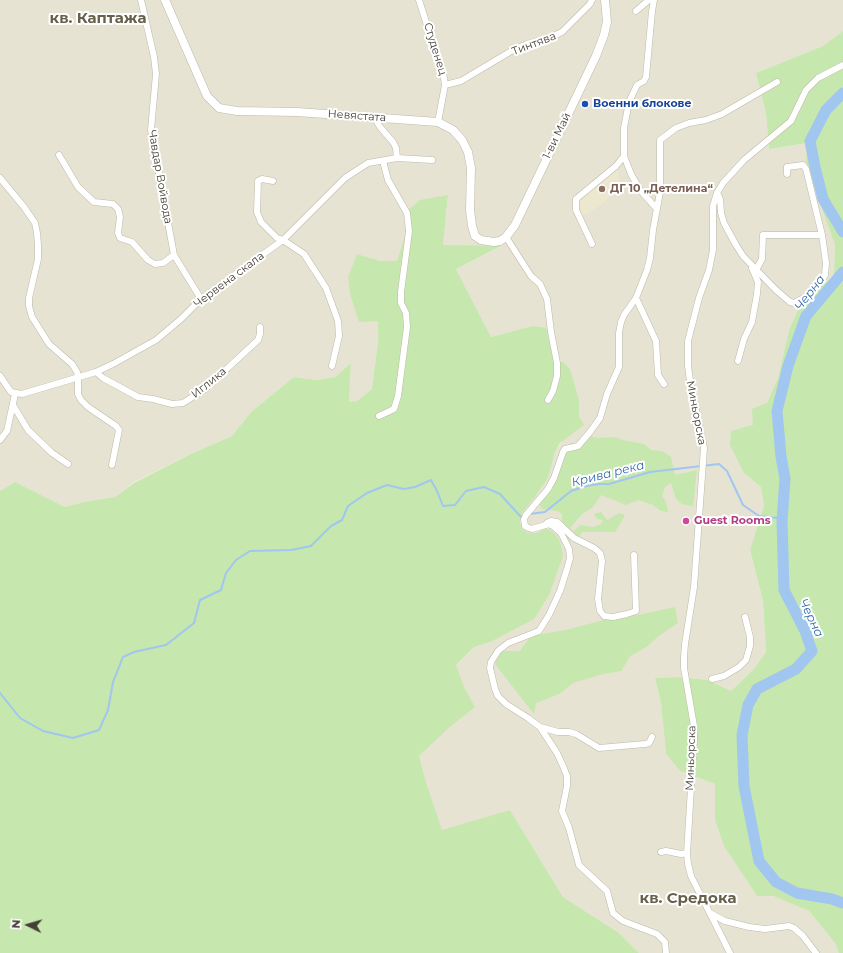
<!DOCTYPE html>
<meta charset="utf-8">
<style>
body{margin:0}
#map{position:relative;width:843px;height:953px;overflow:hidden;background:#f2f0e5;font-family:Montserrat,sans-serif}
canvas{display:block}
.north{position:absolute;left:8px;top:905px;width:40px;height:40px;-webkit-text-stroke:3px #fff;paint-order:stroke;rotate:275deg;font-size:11px;font-weight:700;line-height:16px;text-align:center;color:#454035}
.north::after{content:'';display:block;margin:auto;width:14px;height:18px;background:#454035;clip-path:polygon(50% 0,100% 100%,50% 72%,0 100%)}
</style>
<div id="map">
<canvas width="843" height="953"></canvas>
<div class="north">N</div>
</div>
<script>
const context = document.querySelector('canvas').getContext('2d');
context.lineJoin = 'round';
function paint(path, color) { context.fillStyle = color; context.fill(path, 'evenodd'); }
const poly = rows => new Path2D(rows.map(r => 'M' + r).join(''));
function stroke(path, color, width, dash) { context.strokeStyle = color; context.lineWidth = width; context.lineCap = dash ? 'butt' : 'round'; context.setLineDash(dash || []); context.stroke(path); }
function label(font, color, halo, rows, align = 'center') {
  context.font = font + ' Montserrat,sans-serif'; context.lineWidth = 4; context.setLineDash([]); context.textBaseline = 'middle'; context.strokeStyle = halo; context.fillStyle = color; for (const [text, x, y, turn = 0] of rows) {
    context.save(); context.translate(x, y); context.rotate((+turn || 0) * Math.PI / 180); context.textAlign = isNaN(turn) ? turn : align; if (halo) context.strokeText(text, 0, 0); context.fillText(text, 0, 0); context.restore();
  }
}
const residential = poly([
 [0,0,843,0,843,31,823,46,756,73,766,113,769,149,807,143,806,161,814,187,835,245,834,276,802,301,789,330,778,378,767,403,753,425,744,473,761,487,764,506,750,551,763,601,766,652,753,670,731,691,708,680,679,677,655,678,661,703,666,754,680,771,715,784,715,820,724,845,757,896,773,896,809,911,835,943,839,953,639,953,619,933,563,897,510,810,442,831,426,782,419,756,451,726,474,707,465,689,456,665,474,647,490,642,537,533,528,533,522,529,520,522,522,513,532,501,548,478,555,452,579,417,579,401,532,326,491,337,456,269,500,247,443,245,448,196,437,198,405,213,405,235,397,262,381,261,357,254,348,276,378,321,378,342,372,389,357,401,349,403,351,363,335,377,317,380,294,377,251,412,232,436,191,454,134,482,115,497,84,502,65,507,15,482,0,491]
]);
const education = poly([
 [617,163,619,177,619,187,605,202,588,214,582,214,577,198]
]);
const green = poly([
 [843,31,843,953,839,953,835,943,809,911,773,896,757,896,724,846,715,820,715,784,680,771,666,754,661,703,655,678,679,677,708,680,731,691,753,670,766,652,763,601,750,550,764,506,761,487,744,473,730,445,731,431,753,425,752,409,767,403,778,378,789,330,802,301,834,276,835,245,814,187,806,161,807,143,769,149,766,113,756,73,823,46],
 [448,195,443,245,501,246,456,269,491,337,532,326,546,328,554,362,563,362,570,369,579,401,579,417,584,425,560,443,555,452,548,478,532,501,522,513,520,522,522,529,528,533,537,533,546,528,554,533,560,541,563,556,549,595,534,619,490,642,474,647,456,665,465,689,475,707,451,726,419,756,426,782,442,830,510,810,563,897,619,933,639,953,0,953,0,491,15,482,65,507,84,502,115,497,134,483,191,454,232,436,251,412,294,377,317,380,335,377,351,363,349,402,357,401,372,389,378,342,378,321,359,322,350,294,348,276,357,254,381,261,397,261,405,235,405,213,420,200],
 [584,435,598,438,615,437,623,440,644,444,651,450,662,451,671,457,675,475,697,470,693,506,682,504,676,499,671,483,665,487,662,496,666,502,668,512,661,511,653,505,639,500,626,505,601,495,592,508,582,514,570,528,574,531,580,525,593,527,601,524,603,520,597,519,594,514,601,512,607,520,619,513,625,515,615,532,582,532,576,541,567,540,562,521,562,514,558,511,542,509,538,502,546,492,566,447,571,443,577,444],
 [675,607,678,623,660,635,645,648,630,656,621,671,603,674,573,683,559,694,536,703,534,714,495,664,502,651,520,651,531,636,566,630,604,620,643,614]
]);
const stream = poly([
 [529,514,545,512,571,491,586,486,599,484,609,484,650,472,719,464,727,471,743,505,759,516,778,518,782,521],
 [0,693,20,718,43,731,73,738,99,730,108,710,113,682,123,657,134,652,166,645,194,623,200,600,221,590,226,573,236,560,250,551,291,550,311,546,331,526,342,520,348,506,367,493,387,485,404,489,415,487,431,480,437,491,443,506,455,505,466,491,484,487,500,494,521,517,523,516]
]);
const river = poly([
 [843,93,826,110,810,141,815,167,823,199,843,232],
 [843,272,806,316,788,366,777,411,781,456,785,479,782,521,784,590,805,631,812,651,796,669,757,689,748,705,742,735,744,786,759,861,776,882,797,893,832,899,843,903]
]);
const minor = poly([
 [141,0,154,57,156,74,151,130,174,255,201,299],
 [419,0,444,78,445,85,438,122],
 [654,0,652,11,646,77,644,81,637,85,629,102,624,128,624,156,631,174,640,190,656,208],
 [636,11,649,0],
 [445,85,461,81,513,50,527,44,551,37,562,32,590,4,592,0],
 [376,117,377,122,380,127,393,142,396,148,397,158],
 [59,155,78,187,94,202,113,204,118,209,120,217,118,233,120,238,132,242,148,260,155,264,163,263,174,255],
 [0,178,24,207,35,223,37,233,38,245,38,259,29,298,29,306,32,317,49,344,72,364,77,372,78,377,78,394,81,400,88,407,116,426,119,430,112,465],
 [273,181,262,179,258,181,257,212,261,222,277,238,283,240,304,254,326,288,338,321,339,336,332,366],
 [717,193,720,199,721,213,724,223,736,245,743,256,776,290,790,302,794,303,806,297,816,288,825,275,826,263,822,235,806,169,803,165,787,167,787,174],
 [506,237,531,276,540,284,547,299,551,332,557,363,557,376,553,391,548,400],
 [592,244,576,210,576,199,616,166,624,156],
 [756,270,762,259,763,235,822,235],
 [636,298,656,341,658,375,664,384],
 [738,361,744,339,752,322,757,294,758,282,752,268],
 [96,372,103,378,138,397,153,399,172,404,183,403,205,389,258,340,260,334,260,327],
 [0,376,11,392,22,394,96,372,113,364,156,340,181,319,201,299,283,240,345,178,368,163,397,158,432,160],
 [13,405,28,430,52,453,68,464],
 [379,416,394,409,398,396,407,327,406,313,401,303,401,292,409,231,407,213,388,180,383,161],
 [0,440,7,431,15,394],
 [547,523,551,521,557,522,574,538,594,548,600,553,602,561,598,599,600,611,604,616,613,617,627,614,636,611,634,555],
 [712,679,724,676,739,667,746,660,750,646,750,637,745,617],
 [540,727,558,732,569,732,576,734,599,748,645,744,649,743,652,737],
 [661,852,666,851,681,854,687,853],
 [710,913,725,921,749,927,765,929,789,926,794,928,803,936,816,953],
 [666,953,665,942,657,934,623,921,613,913,607,891,579,865,569,828,562,811,567,786,567,776,563,766,557,753,540,727,528,718,506,704,498,696,495,689,490,668,491,662,498,651,508,643,539,631,549,615,560,591,567,569,570,558,569,549,561,533,553,526,549,524,532,529,529,528,525,526,524,519,526,515,548,489,554,478,563,452,565,449,578,446,590,432,600,418,607,394,619,367,619,333,621,322,624,315,636,298,647,270,650,258,653,230,660,192,660,140,676,128,689,123,706,120,722,114,777,82],
 [730,953,691,876,688,864,687,853,694,739,694,726,684,668,684,657,685,644,694,587,704,448,690,381,688,366,688,341,699,298,709,270,713,250,713,206,717,193,723,183,744,160,791,121,806,90,818,78,843,65]
]);
const tertiary = poly([
 [165,0,207,96,219,108,237,111,297,112,438,122,453,130,462,140,468,152,471,168,470,210,472,226,475,236,481,240,494,242,500,241,506,237,515,225,596,56,604,35,607,22,605,0]
]);
const markers = [
 [585,104,4,"#1a4fb4"],
 [602,189,4,"#8d6e63"],
 [686,521,4,"#d1479c"]
];
const streetNames = [
 ["Тинтява",534,44,-21],
 ["Студенец",435,49,73],
 ["Невястата",357,116,4],
 ["1-ви Май",557,136,-64],
 ["Чавдар Войвода",160,177,80],
 ["Червена скала",229,280,-37],
 ["Иглика",209,383,-39],
 ["Миньорска",696,413,79],
 ["Миньорска",691,758,-88]
];
const transitNames = [
 ["Военни блокове",593,104]
];
const educationNames = [
 ["ДГ 10 „Детелина“",610,189]
];
const hotelNames = [
 ["Guest Rooms",694,521]
];
const waterNames = [
 ["Черна",810,293,-52],
 ["Крива река",608,474,-14],
 ["Черна",811,618,65]
];
const districtNames = [
 ["кв. Каптажа",98,19],
 ["кв. Средока",688,899]
];
paint(residential, '#e6e3d3');
paint(education, '#ece7cf');
paint(green, '#c6e7ae');
stroke(stream, '#a1c6ef', 2);
stroke(river, '#a1c6ef', 11);
stroke(minor, '#beb9a8', 7);
stroke(tertiary, '#beb9a8', 9);
stroke(minor, '#fff', 6);
stroke(tertiary, '#fff', 8);
for (const [x, y, r, color] of markers) { const dot = new Path2D(); dot.arc(x, y, r, 0, 2 * Math.PI); context.fillStyle = color; context.fill(dot); stroke(dot, '#fff', 1.5); }
label('11px', '#454035', '#fff', streetNames);
label('bold 11px', '#164399', '#fff', transitNames, 'left');
label('bold 11px', '#785e54', '#fff', educationNames, 'left');
label('bold 11px', '#b23c85', '#fff', hotelNames, 'left');
label('italic 12px', '#2f6ab0', '#fff', waterNames);
label('bold 15px', '#67604c', '#fff', districtNames);
</script>
